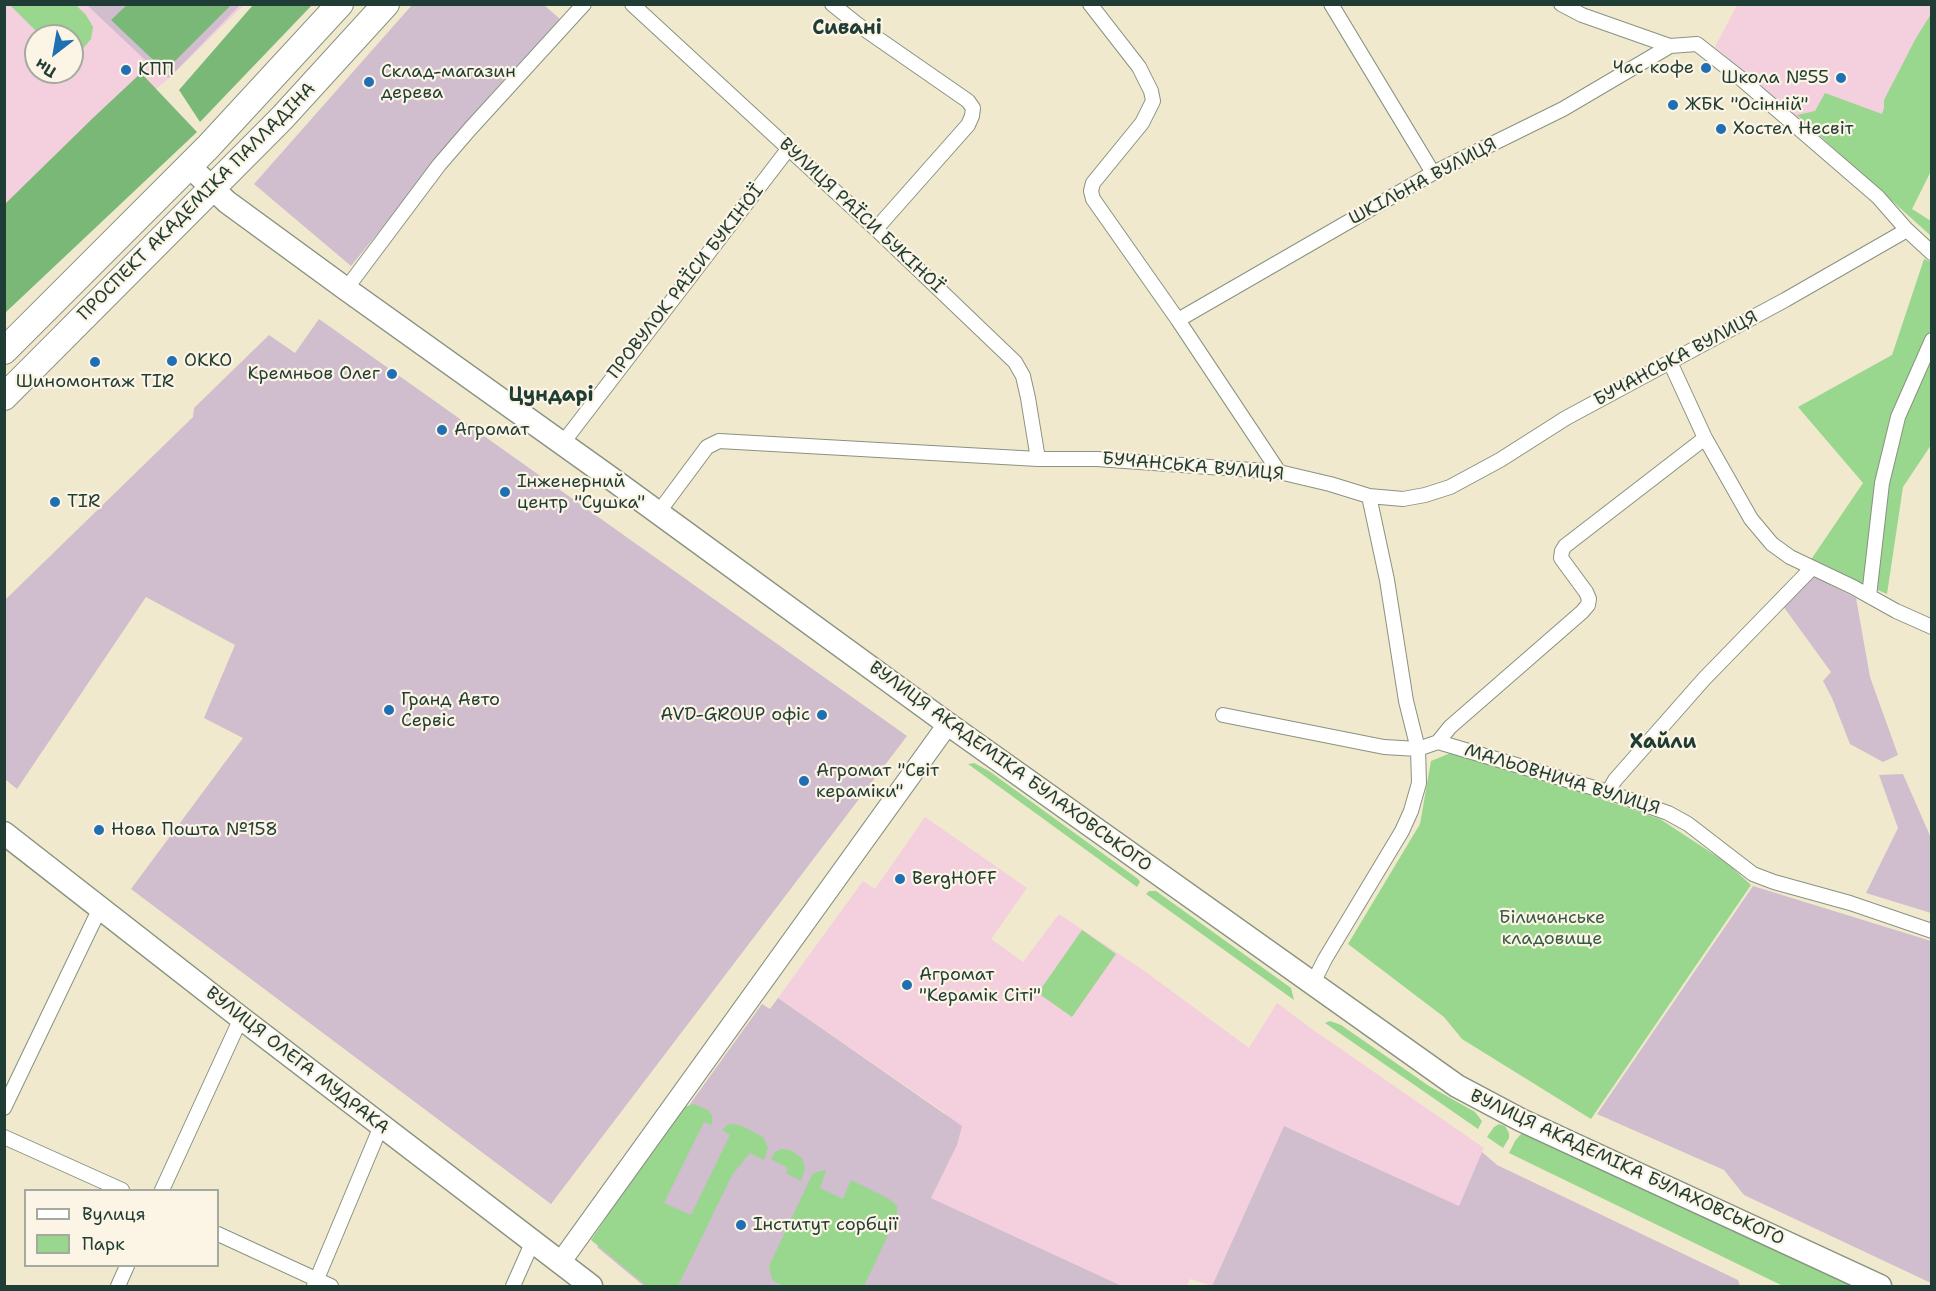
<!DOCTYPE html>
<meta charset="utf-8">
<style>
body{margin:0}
#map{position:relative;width:1936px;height:1291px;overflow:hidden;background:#f1e9cd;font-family:"Shantell Sans",sans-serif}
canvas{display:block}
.frame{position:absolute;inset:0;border:6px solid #1f3d34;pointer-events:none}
.legend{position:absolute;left:24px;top:1189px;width:195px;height:78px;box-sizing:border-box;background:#fcf5e5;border:2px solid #a4ab9e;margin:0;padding:8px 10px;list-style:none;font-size:18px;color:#1f3d34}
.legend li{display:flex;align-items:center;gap:12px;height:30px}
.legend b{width:30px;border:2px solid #a4ab9e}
.north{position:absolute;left:24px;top:24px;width:60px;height:60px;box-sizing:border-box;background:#fcf5e5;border:2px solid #a4ab9e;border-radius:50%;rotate:211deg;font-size:16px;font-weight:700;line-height:24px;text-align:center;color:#1f3d34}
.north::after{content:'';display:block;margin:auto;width:21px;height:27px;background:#1f6fb2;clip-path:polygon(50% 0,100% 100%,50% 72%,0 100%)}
</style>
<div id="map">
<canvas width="1936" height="1291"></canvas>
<div class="frame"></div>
<ul class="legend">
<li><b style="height:8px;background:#fff"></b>Вулиця</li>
<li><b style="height:16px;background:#98d78d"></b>Парк</li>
</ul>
<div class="north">Пн</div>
</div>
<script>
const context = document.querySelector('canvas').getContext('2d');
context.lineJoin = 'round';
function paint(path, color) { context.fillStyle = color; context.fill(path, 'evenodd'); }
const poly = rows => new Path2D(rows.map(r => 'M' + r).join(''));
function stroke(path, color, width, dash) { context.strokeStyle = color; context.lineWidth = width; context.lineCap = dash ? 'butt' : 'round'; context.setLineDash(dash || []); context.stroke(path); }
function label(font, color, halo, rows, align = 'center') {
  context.font = font + ' "Shantell Sans",sans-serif'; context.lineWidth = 4.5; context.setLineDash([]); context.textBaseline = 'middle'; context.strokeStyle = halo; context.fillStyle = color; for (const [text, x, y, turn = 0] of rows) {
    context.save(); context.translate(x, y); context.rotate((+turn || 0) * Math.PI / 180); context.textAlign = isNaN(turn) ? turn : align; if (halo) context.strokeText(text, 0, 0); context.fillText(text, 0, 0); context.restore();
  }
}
const built = poly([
 [5,5,244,5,169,78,5,220],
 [36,36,72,36,72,72,36,72],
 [1737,5,1931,5,1931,124,1892,198,1715,47],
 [925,817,1027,888,991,939,1023,962,1059,914,1143,970,1249,1048,1277,1003,1309,1027,1484,1148,1459,1206,1284,1126,1212,1286,1190,1279,1187,1286,1122,1286,931,1198,957,1145,945,1113,778,998,863,881,875,889]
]);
const industrial = poly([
 [87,5,240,5,169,78,144,59],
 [412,5,544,5,560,19,491,94,351,266,254,184],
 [319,319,907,736,551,1204,131,889,243,738,204,718,235,645,146,597,17,789,5,779,5,600,193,417,194,408,269,335,295,353],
 [1813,576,1856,598,1870,677,1898,755,1883,762,1850,744,1832,698,1823,681,1831,672,1783,606],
 [1903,774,1931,838,1931,913,1866,893,1898,828,1879,775],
 [1753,886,1931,941,1931,1283,1744,1195,1724,1170,1597,1114],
 [778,998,962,1126,957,1145,931,1198,1122,1286,644,1286,597,1247,685,1111,762,1004,770,1009],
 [1284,1126,1459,1206,1482,1152,1497,1165,1738,1280,1740,1286,1212,1286]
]);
const green = poly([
 [10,5,76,5,86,15,93,27,91,39,80,52,72,54,72,36,41,36],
 [1931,14,1931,171,1912,209,1931,221,1931,236,1797,115,1815,111,1825,93,1882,114,1884,108,1884,100,1916,38],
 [1924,259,1931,262,1931,445,1903,487,1887,594,1810,561,1863,483,1798,407,1892,355],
 [1453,752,1532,775,1660,819,1727,863,1751,885,1591,1119,1462,1039,1444,1017,1348,944,1420,824,1431,761],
 [974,763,989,771,1138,879,1140,882,1137,887,968,764],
 [1149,891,1156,891,1291,988,1294,1000,1146,894],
 [1082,930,1116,954,1072,1017,1038,993],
 [1330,1021,1341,1025,1429,1086,1475,1112,1482,1121,1478,1129,1325,1023],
 [694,1104,708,1110,712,1116,712,1125,704,1122,664,1203,691,1215,730,1135,722,1130,729,1124,740,1125,763,1137,768,1148,764,1160,750,1153,732,1175,678,1286,647,1286,591,1240,675,1116,684,1107],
 [1499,1124,1505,1126,1509,1133,1509,1138,1503,1148,1487,1137,1494,1127],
 [1521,1134,1527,1134,1858,1286,1783,1286,1509,1153,1515,1141],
 [781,1149,790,1150,802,1158,805,1168,801,1181,786,1173,788,1168,771,1159,774,1153],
 [826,1170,820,1188,843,1199,851,1180,889,1199,897,1206,897,1216,864,1286,783,1286,772,1280,769,1266,812,1175,816,1172]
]);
const forest = poly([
 [128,4,231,4,231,5,165,71,111,20],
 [253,5,312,5,200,122,179,90],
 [141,73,197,132,5,313,5,204,94,117]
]);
const street = poly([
 [632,4,876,229,1015,362,1023,376,1028,398,1038,459],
 [832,4,857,24,968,101,973,108,972,116,968,125,876,229],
 [1090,4,1139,67,1151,91,1153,101,1142,123,1093,183,1091,191,1093,199,1178,320,1279,472],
 [1331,4,1433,173],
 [1561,4,1582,15,1670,46,1697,44,1739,77,1878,197,1907,230,1932,253],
 [346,289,439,165,470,129,584,4],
 [1178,320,1433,173,1563,109,1670,46],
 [1670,362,1705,438,1751,519,1772,544,1790,557,1853,587,1896,611,1932,627],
 [562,444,789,148],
 [658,513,707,447,719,441,1038,459,1097,459,1266,471,1279,472,1330,484,1369,496,1403,499,1425,495,1450,487,1500,460,1566,418,1785,300,1907,230],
 [1869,596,1882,483,1892,442,1898,417,1932,340],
 [1223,715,1384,747,1418,749,1438,742,1608,792,1668,813,1688,824,1753,874,1774,882,1850,903,1932,931],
 [1438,742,1450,727,1582,612,1588,605,1589,599,1586,592,1561,558,1562,551,1565,546,1705,438],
 [1608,792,1615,780,1704,679,1812,568],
 [1312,985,1325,959,1402,831,1411,811,1419,783,1418,749,1406,701,1387,580,1369,496],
 [4,1108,100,908],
 [4,1137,122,1190],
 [162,1190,241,1018],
 [218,1234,331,1286],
 [118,1286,127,1266],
 [314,1286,381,1126],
 [513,1286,533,1241]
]);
const secondary = poly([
 [560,1263,948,724]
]);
const primary = poly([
 [189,166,227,202,346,289,612,479,948,724,1457,1086,1521,1120,1880,1286],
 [4,833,241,1018,591,1286]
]);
const highway = poly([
 [4,351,208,147,340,4],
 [4,397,282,118,386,4]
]);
const markers = [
 [1706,68,6,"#1f6fb2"],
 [126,70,6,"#1f6fb2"],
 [1841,78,6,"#1f6fb2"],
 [369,82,6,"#1f6fb2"],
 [1673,105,6,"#1f6fb2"],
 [1721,129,6,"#1f6fb2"],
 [172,361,6,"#1f6fb2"],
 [95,362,6,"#1f6fb2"],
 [392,374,6,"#1f6fb2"],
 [442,430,6,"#1f6fb2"],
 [505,492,6,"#1f6fb2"],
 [55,502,6,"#1f6fb2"],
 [389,710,6,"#1f6fb2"],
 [822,715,6,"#1f6fb2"],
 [804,781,6,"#1f6fb2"],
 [99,830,6,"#1f6fb2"],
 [900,879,6,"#1f6fb2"],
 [907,985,6,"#1f6fb2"],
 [741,1225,6,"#1f6fb2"]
];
const poiNames = [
 ["Час кофе",1694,68,"right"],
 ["КПП",138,70],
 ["Склад-магазин",381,72],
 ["дерева",381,93],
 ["Школа №55",1829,78,"right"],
 ["ЖБК \"Осінній\"",1685,105],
 ["Хостел Несвіт",1733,129],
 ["ОККО",184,361],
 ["Кремньов Олег",380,374,"right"],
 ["Шиномонтаж TIR",95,382,"center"],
 ["Агромат",454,430],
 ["Інженерний",517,482],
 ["центр \"Сушка\"",517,503],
 ["TIR",67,502],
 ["Гранд Авто",401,700],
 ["Сервіс",401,721],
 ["AVD-GROUP офіс",810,715,"right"],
 ["Агромат \"Світ",816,771],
 ["кераміки\"",816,792],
 ["Нова Пошта №158",111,830],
 ["BergHOFF",912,879],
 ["Агромат",919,975],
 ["\"Керамік Сіті\"",919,996],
 ["Інститут сорбції",753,1225]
];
const streetNames = [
 ["ШКІЛЬНА ВУЛИЦЯ",1423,182,-28],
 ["ПРОСПЕКТ АКАДЕМІКА ПАЛЛАДІНА",197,202,-45],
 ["ВУЛИЦЯ РАЇСИ БУКІНОЇ",861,216,43],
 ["ПРОВУЛОК РАЇСИ БУКІНОЇ",686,282,-52],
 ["БУЧАНСЬКА ВУЛИЦЯ",1676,359,-28],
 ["БУЧАНСЬКА ВУЛИЦЯ",1193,467,5],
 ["ВУЛИЦЯ АКАДЕМІКА БУЛАХОВСЬКОГО",1010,767,36],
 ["МАЛЬОВНИЧА ВУЛИЦЯ",1562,780,17],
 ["ВУЛИЦЯ ОЛЕГА МУДРАКА",297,1061,38],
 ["ВУЛИЦЯ АКАДЕМІКА БУЛАХОВСЬКОГО",1627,1168,25]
];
const parkNames = [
 ["Біличанське",1552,918],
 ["кладовище",1552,939]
];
const neighbourhoodNames = [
 ["Сивані",847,29],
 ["Цундарі",551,396],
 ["Хайли",1663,743]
];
paint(built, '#f4cfde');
paint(industrial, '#d0bdce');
paint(green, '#98d78d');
paint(forest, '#7ab878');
stroke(street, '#889380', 16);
stroke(secondary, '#889380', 22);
stroke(primary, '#889380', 25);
stroke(highway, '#889380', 28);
stroke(street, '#fff', 14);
stroke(secondary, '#fff', 20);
stroke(primary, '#fff', 22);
stroke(highway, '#fff', 26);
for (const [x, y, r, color] of markers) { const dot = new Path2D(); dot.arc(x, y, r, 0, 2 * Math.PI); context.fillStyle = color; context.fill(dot); stroke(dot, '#fcf5e5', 2); }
label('18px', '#1f3d34', '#fcf5e5', poiNames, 'left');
label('18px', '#1f3d34', '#fcf5e5', streetNames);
label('18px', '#375c46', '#fcf5e5', parkNames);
label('bold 20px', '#1f3d34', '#fcf5e5', neighbourhoodNames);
</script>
